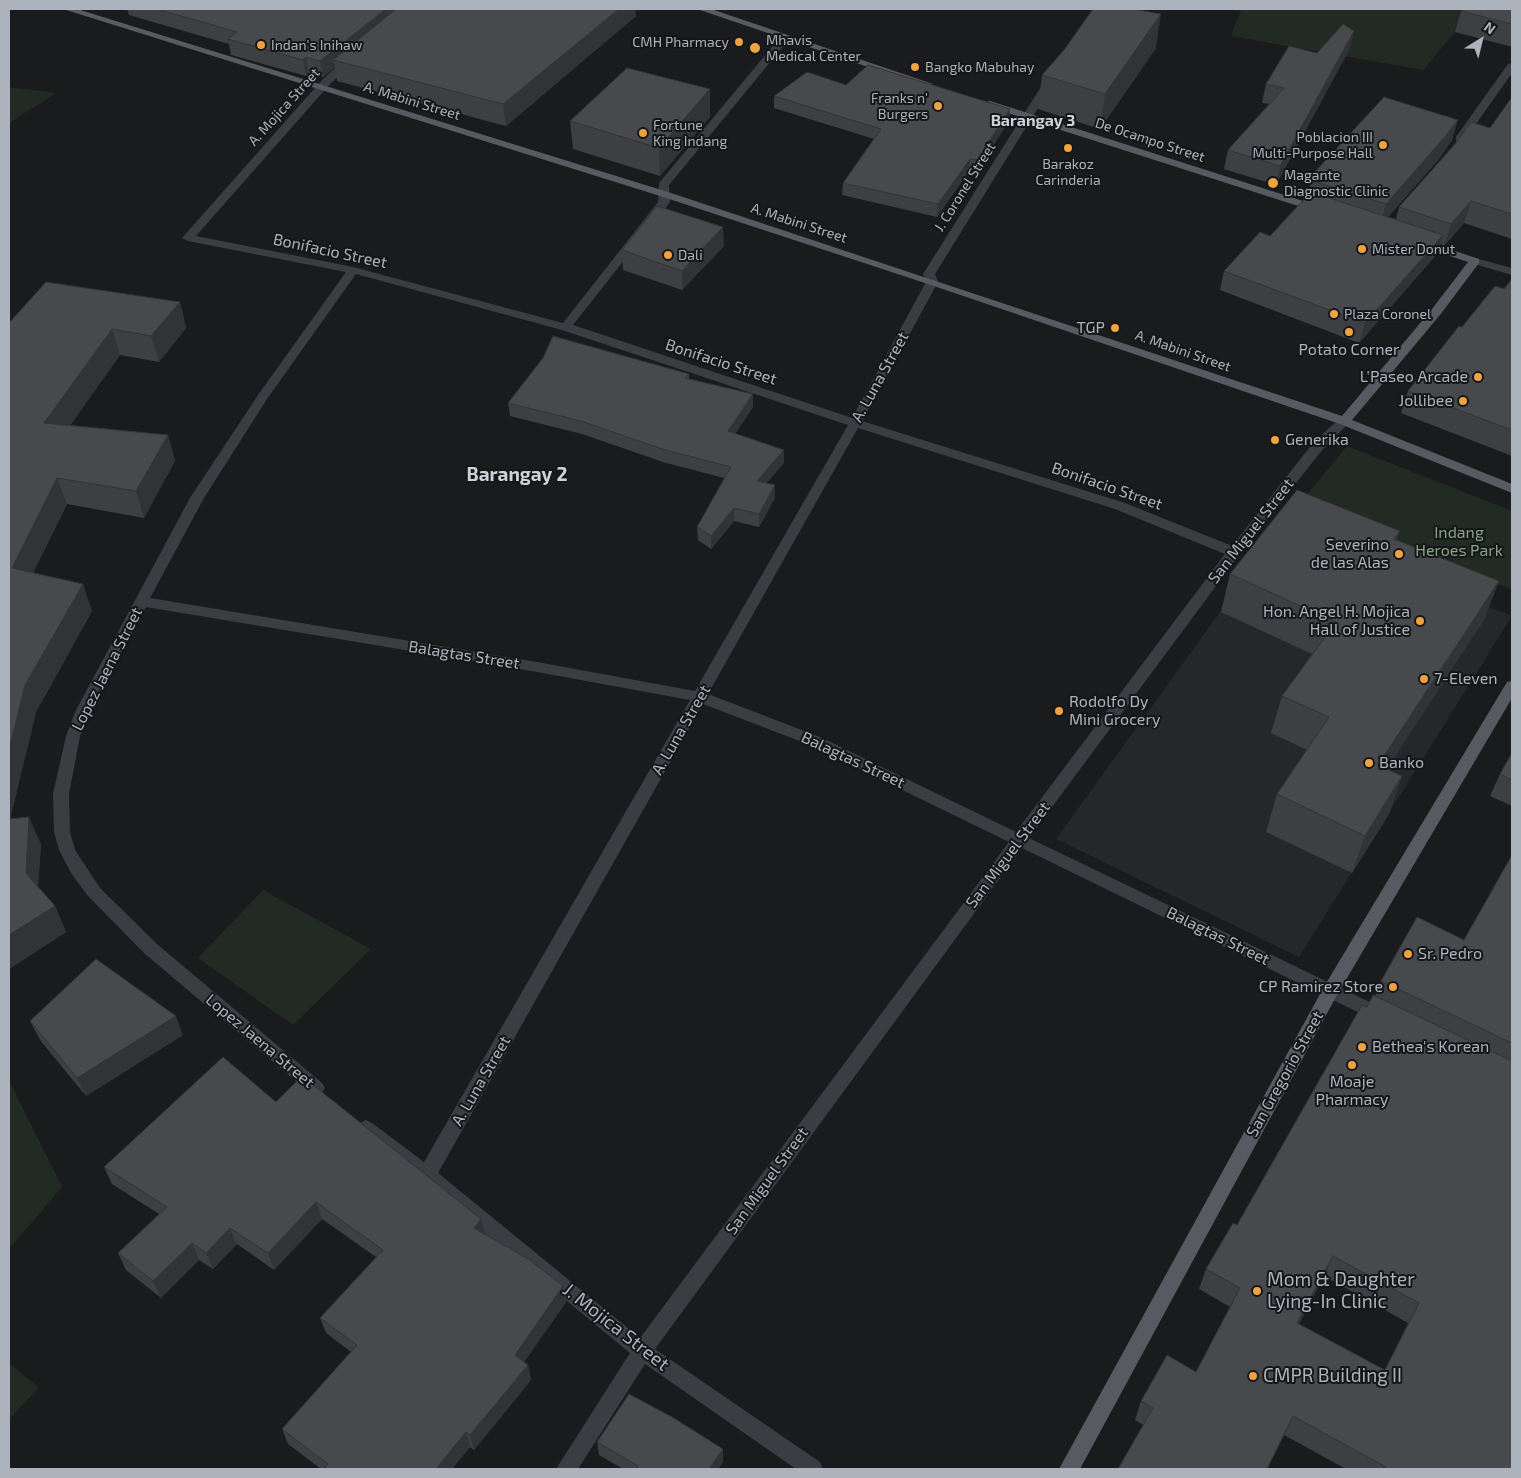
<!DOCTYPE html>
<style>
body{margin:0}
#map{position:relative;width:1521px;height:1478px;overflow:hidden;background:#1a1b1d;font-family:"Exo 2",sans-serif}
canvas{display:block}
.frame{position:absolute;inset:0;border:10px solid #adb3bc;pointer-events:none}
.north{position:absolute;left:1456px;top:15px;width:50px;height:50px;-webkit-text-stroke:4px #151618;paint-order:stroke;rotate:36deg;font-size:14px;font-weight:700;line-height:20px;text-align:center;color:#adb3bc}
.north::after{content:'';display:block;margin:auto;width:18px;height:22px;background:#adb3bc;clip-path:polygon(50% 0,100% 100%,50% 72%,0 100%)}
</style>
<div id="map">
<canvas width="1521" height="1478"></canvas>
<div class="frame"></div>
<div class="north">N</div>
</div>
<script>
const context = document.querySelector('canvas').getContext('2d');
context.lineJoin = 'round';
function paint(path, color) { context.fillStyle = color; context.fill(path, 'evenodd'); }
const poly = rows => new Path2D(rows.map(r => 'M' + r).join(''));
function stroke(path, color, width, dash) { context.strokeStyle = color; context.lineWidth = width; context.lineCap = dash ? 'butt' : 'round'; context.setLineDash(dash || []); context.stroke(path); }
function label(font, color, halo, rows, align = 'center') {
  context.font = font + ' "Exo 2",sans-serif'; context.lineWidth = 4; context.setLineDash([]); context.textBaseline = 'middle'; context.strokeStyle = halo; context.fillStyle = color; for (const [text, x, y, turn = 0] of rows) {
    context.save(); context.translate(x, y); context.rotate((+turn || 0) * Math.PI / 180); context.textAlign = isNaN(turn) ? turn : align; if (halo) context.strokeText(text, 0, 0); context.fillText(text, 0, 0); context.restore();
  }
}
const built = poly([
 [1285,522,1512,616,1299,957,1056,839]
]);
const green = poly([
 [1234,9,1467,9,1455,32,1423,70,1231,36,1241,10],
 [9,87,56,93,9,123],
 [1347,446,1512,511,1512,589,1291,514],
 [263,890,371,949,293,1025,198,958],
 [9,1080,62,1187,9,1249],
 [9,1363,39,1388,9,1419]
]);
const minor = poly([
 [781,36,790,38,669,185,670,202,573,325,852,418,926,282,923,274,1046,79,1055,77,1056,79,935,274,938,282,862,421,1125,503,1232,546,1313,443,1340,418,1348,418,1350,421,1348,424,1323,449,1239,555,1029,838,1386,1010,1389,1015,1386,1020,1380,1022,1374,1020,1022,848,655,1349,820,1462,823,1469,796,1469,645,1364,578,1469,556,1469,630,1353,421,1181,360,1133,357,1128,360,1123,366,1120,372,1123,424,1162,690,700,537,672,146,607,90,710,80,736,69,794,70,832,75,850,100,888,157,944,322,1083,325,1088,322,1093,316,1095,310,1093,145,954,88,896,71,873,59,850,54,832,53,794,66,736,76,710,190,498,258,395,346,272,188,241,182,238,322,80,346,58,355,60,330,84,196,236,353,267,563,323,658,202,659,183,781,36],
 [356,274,562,330,848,425,695,691,537,662,150,598,204,498,267,399,356,274],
 [858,428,1115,509,1225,554,1016,832,820,737,708,694,858,428],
 [703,704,810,745,1009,842,640,1338,438,1173,703,704],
 [1512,63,1512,73,1464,141,1456,141,1456,137,1508,64,1512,63],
 [1475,258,1512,268,1512,275,1471,263,1471,259,1475,258]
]);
const major = poly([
 [63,9,77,9,668,192,1342,416,1432,309,1468,262,1417,245,1417,241,1425,241,1479,259,1479,263,1440,315,1352,420,1512,484,1512,493,1340,424,928,284,660,196,63,9],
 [697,9,711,9,933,84,924,86,697,9],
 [990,101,1325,208,1327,210,1321,213,1317,212,986,106,986,102,990,101],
 [1512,681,1512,698,1337,995,1080,1469,1059,1469,1325,985,1507,682,1512,681]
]);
const wall = poly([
 [127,9,635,9,636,16,506,126,337,81,335,67,323,77,309,73,306,76,231,55,229,44,129,15],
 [1512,9,1512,47,1455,32,1461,11],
 [1354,31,1349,50,1276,185,1224,169,1228,150,1269,104,1262,103,1266,84],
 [1156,48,1100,129,1038,109,1042,75],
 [846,85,1009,121,975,173,969,171,937,217,842,195,843,183,874,139,774,108,774,96],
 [1512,97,1512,239,1464,223,1444,246,1440,244,1437,254,1359,343,1220,290,1224,271,1270,236,1308,195,1313,174,1452,140,1438,160,1388,217,1396,219,1399,207,1490,128],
 [710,117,660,176,573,149,570,121],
 [724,246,682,290,623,270,622,250],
 [1512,279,1512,456,1401,413,1408,391,1462,327,1504,289],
 [180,302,186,328,159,362,120,355,70,425,168,435,175,461,144,518,67,504,33,573,92,611,36,712,10,819,41,844,38,887,55,906,66,932,9,969,9,323],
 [689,374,689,379,753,394,753,407,735,434,784,463,766,483,775,485,775,498,759,527,734,521,711,549,698,540,697,527,724,478,663,462,582,434,510,416,508,403],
 [1397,540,1485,618,1386,769,1402,776,1389,814,1352,873,1266,832,1277,794,1307,750,1271,733,1282,696,1312,654,1221,612,1230,574],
 [1512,753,1512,806,1490,796,1500,774],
 [1512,855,1512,1469,1346,1469,1284,1435,1267,1469,1118,1469,1143,1425,1135,1420,1141,1401,1196,1372,1230,1307,1199,1289,1206,1269,1237,1225,1367,1007,1375,996,1381,981,1464,940],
 [1324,1276,1408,1323,1385,1370,1299,1324],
 [30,1021,183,1035,86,1096,40,1040],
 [276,1102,481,1219,484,1234,563,1286,566,1302,524,1362,528,1365,531,1380,474,1450,470,1447,452,1469,321,1469,288,1444,282,1429,351,1352,326,1333,320,1318,376,1257,322,1219,274,1270,237,1244,213,1269,199,1260,161,1298,126,1270,118,1253,159,1214,112,1184,104,1167],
 [597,1442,723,1449,723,1462,718,1469,623,1469,599,1455]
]);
const shadedWall = poly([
 [386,9,408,9,333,60,335,67,323,77,320,61],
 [619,9,635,9,636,16,506,126,503,104],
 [1161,14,1156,48,1100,129,1105,94],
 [1354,31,1349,50,1276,185,1280,166],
 [306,57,309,73,306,76,303,60],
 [710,89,710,117,660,176,659,148],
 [1010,109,1009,121,975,173,977,160],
 [1458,120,1452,140,1438,160,1380,225,1386,204],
 [970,159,969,171,937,217,938,204],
 [1471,201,1464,223,1444,246,1451,224],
 [723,227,724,246,682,290,682,271],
 [1443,235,1437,254,1359,343,1365,323],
 [180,302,186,328,159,362,151,336],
 [112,329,120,355,53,450,44,423],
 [753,394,753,407,728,444,728,431],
 [168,435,175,461,144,518,136,491],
 [784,450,784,463,757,494,757,481],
 [57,478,67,504,22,595,12,568],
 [775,485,775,498,759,527,759,514],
 [734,508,734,521,711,549,711,536],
 [1400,531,1388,569,1394,539],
 [1499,581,1485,618,1365,803,1378,765],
 [83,584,92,611,36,712,9,823,9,750,25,685],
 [1402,776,1389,814,1352,873,1365,836],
 [29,817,41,844,37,900,26,873],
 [55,906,66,932,9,969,9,935],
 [176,1016,183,1035,86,1096,77,1078],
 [316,1202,322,1219,274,1270,268,1253],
 [481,1219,485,1236,474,1228],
 [230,1228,237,1244,213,1269,206,1253],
 [192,1243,199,1260,161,1298,153,1281],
 [1333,1256,1324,1276,1289,1343,1297,1323],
 [563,1286,566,1302,518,1371,515,1355],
 [528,1365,531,1380,474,1450,470,1435],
 [466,1432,470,1447,452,1469,436,1469],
 [723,1449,723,1462,718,1469,709,1469]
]);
const building = poly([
 [157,9,386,9,320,61,306,57,303,60,228,39,237,32,157,9],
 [396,9,619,9,503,104,333,60,396,9],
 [1093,9,1133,9,1161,14,1105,94,1042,75,1064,50,1093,9],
 [1464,9,1512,9,1512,24,1461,11,1464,9],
 [1343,24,1354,31,1280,166,1228,150,1284,88,1266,84,1289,46,1317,53,1343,24],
 [868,65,1010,109,977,160,970,159,938,204,843,183,881,129,774,96,807,72,846,85,868,65],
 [627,68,710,89,659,148,570,121,627,68],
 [1384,97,1458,120,1443,139,1386,204,1319,183,1324,178,1313,174,1384,97],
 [1512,97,1512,214,1471,201,1451,224,1399,207,1455,144,1471,122,1490,128,1512,97],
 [1311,192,1443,235,1365,323,1224,271,1260,232,1270,236,1311,192],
 [657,206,723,227,682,271,622,250,657,206],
 [1512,279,1512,430,1408,391,1459,326,1462,327,1495,286,1504,289,1512,279],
 [46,282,180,302,151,336,112,329,44,423,168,435,136,491,57,478,12,568,83,584,25,685,9,750,9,323,46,282],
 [553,336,689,374,685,378,753,394,728,431,784,450,757,481,775,485,759,514,734,508,711,536,697,527,731,467,662,449,581,421,508,403,543,358,553,336],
 [1297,490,1400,531,1394,539,1499,581,1378,765,1402,776,1365,836,1277,794,1329,717,1282,696,1336,622,1230,574,1297,490],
 [1512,753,1512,780,1500,774,1512,753],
 [29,817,26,873,55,906,9,935,9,819,29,817],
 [1512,855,1512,1043,1381,981,1417,917,1464,940,1512,855],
 [96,959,176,1016,77,1078,30,1021,96,959],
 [1373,995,1512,1061,1512,1469,1385,1469,1386,1467,1293,1416,1267,1469,1256,1469,1254,1468,1254,1469,1118,1469,1153,1408,1141,1401,1167,1355,1196,1372,1240,1288,1206,1269,1233,1223,1237,1225,1362,1005,1367,1007,1373,995],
 [1333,1256,1419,1303,1385,1370,1297,1323,1333,1256],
 [223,1057,276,1102,302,1076,481,1219,474,1228,530,1260,563,1286,515,1355,528,1365,470,1435,466,1432,436,1469,324,1469,328,1464,282,1429,357,1345,320,1318,383,1250,316,1202,268,1253,230,1228,206,1253,192,1243,153,1281,118,1253,167,1207,104,1167,223,1057],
 [629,1394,672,1417,723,1449,709,1469,636,1469,638,1466,597,1442,629,1394]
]);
const markers = [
 [739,42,5,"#efa241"],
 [261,45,5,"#efa241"],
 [755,48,6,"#efa241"],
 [915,67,5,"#efa241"],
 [938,106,5,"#efa241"],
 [643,133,5,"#efa241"],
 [1383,145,5,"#efa241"],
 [1068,148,5,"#efa241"],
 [1273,183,6,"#efa241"],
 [1362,249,5,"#efa241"],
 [668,255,5,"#efa241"],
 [1334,314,5,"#efa241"],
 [1115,328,5,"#efa241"],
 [1349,332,5,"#efa241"],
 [1478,377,5,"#efa241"],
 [1463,401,5,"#efa241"],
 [1275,440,5,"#efa241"],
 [1399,554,5,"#efa241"],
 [1420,621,5,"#efa241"],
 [1424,679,5,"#efa241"],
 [1059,711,5,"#efa241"],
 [1369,763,5,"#efa241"],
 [1408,954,5,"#efa241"],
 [1393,987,5,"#efa241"],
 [1362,1047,5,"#efa241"],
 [1352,1065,5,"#efa241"],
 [1257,1291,5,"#efa241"],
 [1253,1376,5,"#efa241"]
];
const farPoinames = [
 ["Mhavis",766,40],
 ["Medical Center",766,56],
 ["CMH Pharmacy",729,42,"right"],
 ["Indan's Inihaw",271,45],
 ["Bangko Mabuhay",925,67],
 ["Franks n'",928,98,"right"],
 ["Burgers",928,114,"right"],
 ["Fortune",653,125],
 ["King Indang",653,141],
 ["Poblacion III",1373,137,"right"],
 ["Multi-Purpose Hall",1373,153,"right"],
 ["Barakoz",1068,164,"center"],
 ["Carinderia",1068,180,"center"],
 ["Magante",1284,175],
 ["Diagnostic Clinic",1284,191],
 ["Mister Donut",1372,249],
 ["Dali",678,255],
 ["Plaza Coronel",1344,314]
];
const farStreetnames = [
 ["A. Mabini Street",412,101,17],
 ["A. Mojica Street",284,107,-48],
 ["De Ocampo Street",1150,140,18],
 ["J. Coronel Street",965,187,-58],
 ["A. Mabini Street",799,223,18],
 ["A. Mabini Street",1183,351,19]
];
const farQuarternames = [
 ["Barangay 3",1033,121]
];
const streetNames = [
 ["Bonifacio Street",330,251,12],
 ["Bonifacio Street",721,362,18],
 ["A. Luna Street",880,377,-61],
 ["Bonifacio Street",1107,486,19],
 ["San Miguel Street",1251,531,-52],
 ["Balagtas Street",464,655,9],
 ["Lopez Jaena Street",107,669,-63],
 ["A. Luna Street",681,730,-60],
 ["Balagtas Street",853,760,25],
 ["San Miguel Street",1008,855,-53],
 ["Balagtas Street",1218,936,26],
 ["Lopez Jaena Street",260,1041,40],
 ["San Gregorio Street",1285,1074,-61],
 ["A. Luna Street",481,1081,-60],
 ["San Miguel Street",767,1181,-54]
];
const poiNames = [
 ["TGP",1105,328],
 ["Potato Corner",1349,350,"center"],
 ["L'Paseo Arcade",1468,377],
 ["Jollibee",1453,401],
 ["Generika",1285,440,"left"],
 ["Severino",1389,545],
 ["de las Alas",1389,563],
 ["Hon. Angel H. Mojica",1410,612],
 ["Hall of Justice",1410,630],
 ["7-Eleven",1434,679,"left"],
 ["Rodolfo Dy",1069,702,"left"],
 ["Mini Grocery",1069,720,"left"],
 ["Banko",1379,763,"left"],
 ["Sr. Pedro",1418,954,"left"],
 ["CP Ramirez Store",1383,987],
 ["Bethea's Korean",1372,1047,"left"],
 ["Moaje",1352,1082,"center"],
 ["Pharmacy",1352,1100,"center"]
];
const parkNames = [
 ["Indang",1459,533],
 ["Heroes Park",1459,551]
];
const quarterNames = [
 ["Barangay 2",517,475]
];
const nearPoinames = [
 ["Mom & Daughter",1267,1280],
 ["Lying-In Clinic",1267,1302],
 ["CMPR Building II",1263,1376]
];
const nearStreetnames = [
 ["J. Mojica Street",616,1327,38]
];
paint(built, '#26272a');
paint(green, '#222b23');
paint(minor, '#3b3d42');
paint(major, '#585a61');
paint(wall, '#3d3f42');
paint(shadedWall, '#323336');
paint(building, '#47494d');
stroke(building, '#323336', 1);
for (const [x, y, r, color] of markers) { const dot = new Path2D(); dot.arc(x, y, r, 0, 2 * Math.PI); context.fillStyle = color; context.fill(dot); stroke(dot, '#151618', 2); }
label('14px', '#adb3bc', '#151618', farPoinames, 'left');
label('14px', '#adb3bc', '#151618', farStreetnames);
label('bold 16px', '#ced2d8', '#151618', farQuarternames);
label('16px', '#adb3bc', '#151618', streetNames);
label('16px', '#adb3bc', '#151618', poiNames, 'right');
label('16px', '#86a685', '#151618', parkNames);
label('bold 19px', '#ced2d8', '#151618', quarterNames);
label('19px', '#adb3bc', '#151618', nearPoinames, 'left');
label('19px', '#adb3bc', '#151618', nearStreetnames);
</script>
